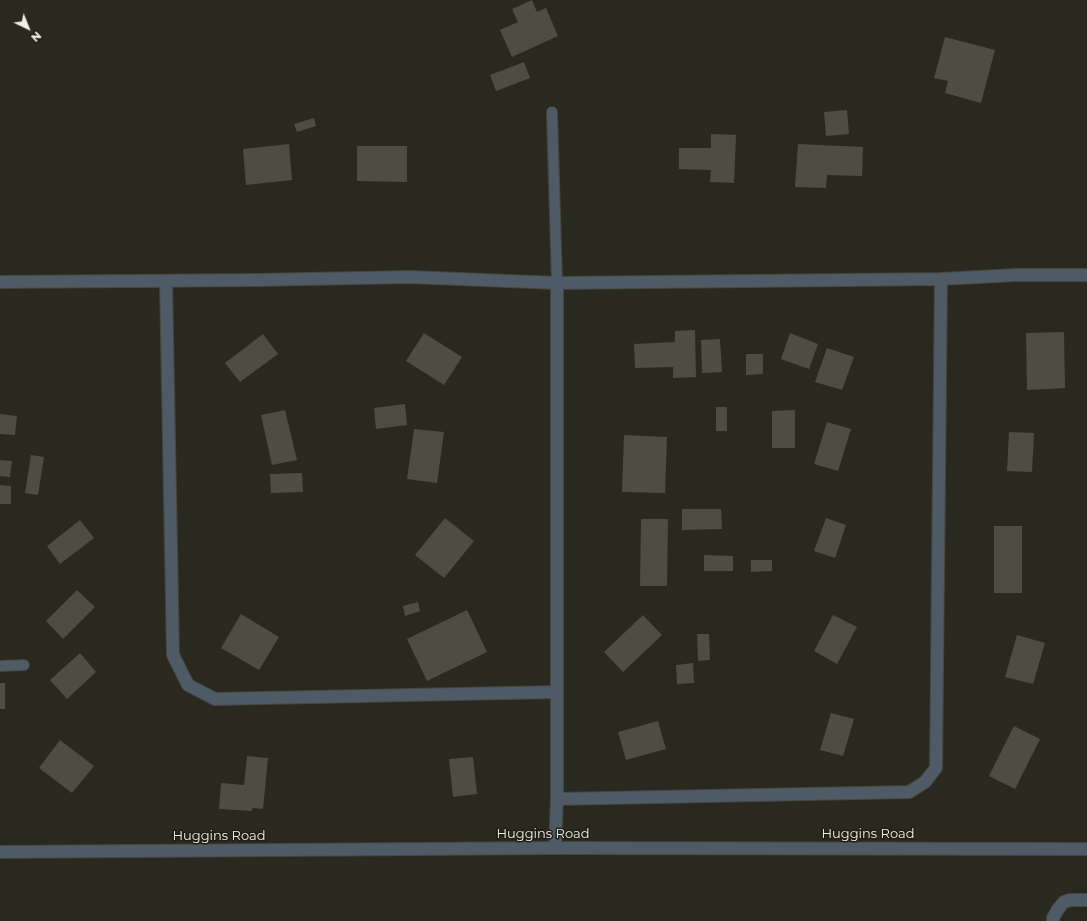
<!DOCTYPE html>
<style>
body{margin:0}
#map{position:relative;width:1087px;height:921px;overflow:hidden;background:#2a291f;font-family:Montserrat,sans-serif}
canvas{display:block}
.north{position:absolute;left:8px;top:8px;width:40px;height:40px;-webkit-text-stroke:3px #201f16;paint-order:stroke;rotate:137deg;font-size:11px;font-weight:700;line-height:16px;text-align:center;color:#f0f0e9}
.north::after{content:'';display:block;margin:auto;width:14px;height:18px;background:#f0f0e9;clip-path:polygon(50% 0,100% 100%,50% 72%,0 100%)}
</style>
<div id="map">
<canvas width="1087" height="921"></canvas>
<div class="north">N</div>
</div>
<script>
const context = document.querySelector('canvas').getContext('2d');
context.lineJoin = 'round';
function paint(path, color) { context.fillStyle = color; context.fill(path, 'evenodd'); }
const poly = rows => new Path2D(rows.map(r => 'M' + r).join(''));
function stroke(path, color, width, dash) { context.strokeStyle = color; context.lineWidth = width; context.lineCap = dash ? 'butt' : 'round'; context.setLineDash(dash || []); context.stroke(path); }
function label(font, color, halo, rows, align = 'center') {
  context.font = font + ' Montserrat,sans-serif'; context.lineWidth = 3; context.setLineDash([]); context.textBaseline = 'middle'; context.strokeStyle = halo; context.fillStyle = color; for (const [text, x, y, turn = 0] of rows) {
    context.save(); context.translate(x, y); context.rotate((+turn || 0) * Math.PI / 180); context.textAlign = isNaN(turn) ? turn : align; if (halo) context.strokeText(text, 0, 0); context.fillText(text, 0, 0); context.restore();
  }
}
const building = poly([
 [532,0,537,12,546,8,558,36,512,57,500,30,518,22,512,9],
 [945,37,995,50,981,103,945,93,948,81,934,78],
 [524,62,530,78,496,91,490,75],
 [847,110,849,134,826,136,824,112],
 [314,118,316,126,297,132,294,124],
 [711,134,736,135,734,183,710,182,711,170,679,169,679,148,711,148],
 [289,144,292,180,246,185,243,149],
 [798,144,863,147,862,176,827,175,826,188,795,187],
 [357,146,407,146,407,182,357,181],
 [695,330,696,377,673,378,673,367,635,368,634,344,675,342,675,331],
 [1064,332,1065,388,1027,390,1026,333],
 [424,333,462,357,444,385,406,361],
 [790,333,818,344,809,369,781,359],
 [263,334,278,354,240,382,225,363],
 [720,339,722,372,702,373,701,340],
 [827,348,854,357,842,390,815,382],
 [746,354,763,354,763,374,746,375],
 [405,404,407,425,376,429,374,408],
 [716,407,727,407,727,431,716,431],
 [285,410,297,460,272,465,261,415],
 [795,410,795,448,772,448,772,411],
 [0,414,17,416,15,435,0,434],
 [827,422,851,429,838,471,814,464],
 [414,429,444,432,437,483,407,479],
 [1009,432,1034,433,1032,472,1007,471],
 [624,435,667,437,665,493,622,492],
 [31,455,44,457,38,495,25,493],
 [0,460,12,461,10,477,0,476],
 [302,473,303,492,271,493,270,474],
 [0,485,11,486,11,504,0,504],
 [682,509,721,509,722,529,682,530],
 [445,518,474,541,444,578,415,555],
 [826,518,846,525,835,558,814,551],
 [641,519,668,519,667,586,640,586],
 [80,520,94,538,60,564,47,546],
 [994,526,1022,526,1022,593,994,593],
 [704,555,733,556,733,571,704,571],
 [751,560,772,560,772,571,751,572],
 [77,590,95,607,63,639,46,621],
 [418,602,420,611,405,616,403,606],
 [467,610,487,652,427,681,407,639],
 [241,614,279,637,259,670,221,648],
 [643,615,662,635,623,672,604,652],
 [833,615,857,627,837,664,814,651],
 [697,634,709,634,710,660,698,661],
 [1017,635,1045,643,1033,684,1005,677],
 [80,653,96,672,67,699,50,680],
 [693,663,694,683,677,684,676,665],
 [0,683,5,683,5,709,0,709],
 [831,713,854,719,843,756,820,750],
 [658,721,666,749,626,760,618,732],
 [1014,726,1040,739,1015,789,989,776],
 [60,740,94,766,72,793,39,768],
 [247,756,268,758,263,809,252,808,252,811,219,809,221,783,244,785],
 [473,757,477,794,453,797,449,759]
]);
const service = poly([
 [552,112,557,283],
 [0,666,24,665]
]);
const minor = poly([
 [166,281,173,655,188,685,215,699,557,692],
 [0,282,256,280,410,277,557,283,941,279,1016,275,1087,275],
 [557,799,909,792,925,782,936,768,941,279],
 [555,848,557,799,557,283],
 [1053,921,1053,918,1058,909,1064,902,1070,900,1087,900]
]);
const tertiary = poly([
 [0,852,555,848,1087,849]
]);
const streetNames = [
 ["Huggins Road",543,834],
 ["Huggins Road",868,834],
 ["Huggins Road",219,836]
];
paint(building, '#4e4d42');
stroke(service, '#46453b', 12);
stroke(minor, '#46453b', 14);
stroke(tertiary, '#46453b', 14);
stroke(service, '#4f5a67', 10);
stroke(minor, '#4f5a67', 12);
stroke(tertiary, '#4f5a67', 12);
label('13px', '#f0f0e9', '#201f16', streetNames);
</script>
